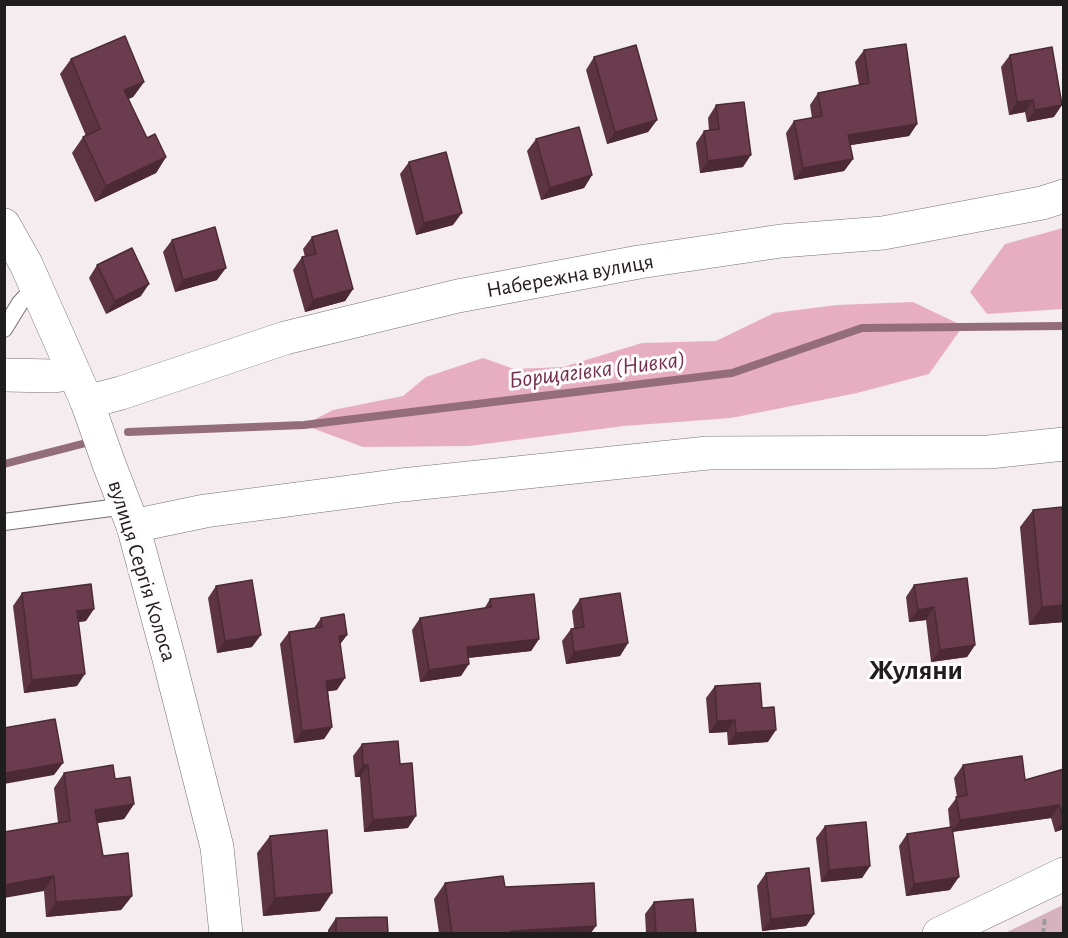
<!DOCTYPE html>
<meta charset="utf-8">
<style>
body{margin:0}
#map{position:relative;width:1068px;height:938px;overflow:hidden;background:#f4ecef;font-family:"Alegreya Sans",sans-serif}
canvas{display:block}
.frame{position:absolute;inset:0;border:6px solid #201d1e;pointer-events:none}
</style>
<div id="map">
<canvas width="1068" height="938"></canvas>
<div class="frame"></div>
</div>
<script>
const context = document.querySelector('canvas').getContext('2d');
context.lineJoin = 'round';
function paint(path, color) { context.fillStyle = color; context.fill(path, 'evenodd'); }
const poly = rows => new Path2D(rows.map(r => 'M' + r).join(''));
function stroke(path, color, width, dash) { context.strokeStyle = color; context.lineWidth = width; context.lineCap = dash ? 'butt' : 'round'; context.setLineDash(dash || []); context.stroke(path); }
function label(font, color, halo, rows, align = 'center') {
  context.font = font + ' "Alegreya Sans",sans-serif'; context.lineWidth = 6; context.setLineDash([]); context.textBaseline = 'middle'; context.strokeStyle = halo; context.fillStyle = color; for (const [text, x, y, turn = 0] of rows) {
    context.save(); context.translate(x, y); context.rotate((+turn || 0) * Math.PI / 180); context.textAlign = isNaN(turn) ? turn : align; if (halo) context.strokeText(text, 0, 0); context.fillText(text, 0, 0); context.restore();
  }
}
const green = poly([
 [1063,905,1062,933,1005,933]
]);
const forest = poly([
 [1063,228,1063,309,987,314,970,292,1005,244],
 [913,302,963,326,929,374,857,393,731,418,624,426,469,446,363,447,304,425,333,410,403,396,426,377,483,358,514,369,563,367,642,343,716,341,774,313,837,305]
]);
const stream = poly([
 [128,432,304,425,732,373,862,328,1064,326],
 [4,464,82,444]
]);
const path = poly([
 [1043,934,1045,917]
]);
const service = poly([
 [4,329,20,303,35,287],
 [4,522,126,506]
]);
const minor = poly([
 [4,375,54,376,74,373],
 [87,402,121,393,285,338,458,296,639,262,781,241,883,233,1042,203,1064,196],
 [133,526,205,511,402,485,708,453,989,452,1064,444]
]);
const tertiary = poly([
 [4,225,26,264,87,402,109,464,133,526,168,655,217,847,226,934],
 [939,934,1064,874]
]);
const wall = poly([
 [864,50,917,124,909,136,850,145,853,159,844,171,794,180,786,133,794,121,812,118,810,105,818,93,859,85,855,62],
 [1010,55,1054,117,1027,122,1025,112,1009,115,1001,67],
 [594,57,657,120,648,132,607,144,586,70],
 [71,59,144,82,133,97,128,99,147,138,166,157,156,173,95,202,72,153,83,137,86,136,60,74],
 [716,105,743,167,700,173,696,143,704,131,709,131,708,118],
 [536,139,592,175,584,188,541,200,527,151],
 [409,162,453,225,416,235,400,174],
 [312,237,353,289,345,301,305,312,293,270,302,257,305,257,303,249],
 [172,240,217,280,175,292,163,252],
 [97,265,141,296,106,314,89,278],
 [1033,510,1064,524,1064,622,1029,625,1020,527],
 [914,585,975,645,967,657,931,662,926,620,909,622,906,597],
 [216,586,252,647,217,653,208,598],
 [22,593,86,621,79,622,77,686,24,693,13,606],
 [490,599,539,639,531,651,468,658,461,676,420,682,412,630,420,618,484,609],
 [580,599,628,643,620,656,566,664,562,641,571,629,574,628,572,611],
 [321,618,347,635,340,644,337,690,328,691,332,727,324,739,294,743,280,644,289,632,314,628],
 [715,686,762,708,768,742,728,745,727,732,709,733,706,698],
 [362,744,400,764,408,828,364,832,360,777,355,777,353,756],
 [963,765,1025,780,1064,769,1064,829,1055,832,1051,818,952,832,950,890,906,896,899,846,907,834,950,828,948,809,957,797,954,778],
 [64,773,115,779,134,804,124,819,97,823,103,856,132,896,121,910,46,917,44,891,58,823,54,788],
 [825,826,870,866,862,878,821,882,816,838],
 [270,836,320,911,263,916,257,853],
 [766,873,814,914,806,926,762,931,757,886],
 [445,883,505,887,591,933,439,933,434,899],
 [654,902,696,933,646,933,645,914],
 [336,918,388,933,328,933,328,930]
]);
const shadedWall = poly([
 [144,82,133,97,113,106,124,90],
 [1033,100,1025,112,1009,115,1017,102],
 [1062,105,1054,117,1027,122,1035,110],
 [657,120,648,132,607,144,615,132],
 [917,124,909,136,839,147,848,135],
 [751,155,743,167,700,173,708,161],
 [166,157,156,173,95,202,106,186],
 [853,159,844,171,794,180,803,168],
 [592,175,584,188,541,200,550,188],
 [462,213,453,225,416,235,424,223],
 [226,268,217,280,175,292,183,280],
 [149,284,141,296,106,314,115,301],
 [353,289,345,301,305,312,313,300],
 [1064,605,1064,622,1029,625,1042,607],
 [934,607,926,620,909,622,918,610],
 [94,609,86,621,69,623,77,611],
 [261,635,252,647,217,653,225,641],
 [347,635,338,647,339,636],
 [539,639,531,651,458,659,467,647],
 [628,643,620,656,566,664,574,652],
 [975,645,967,657,931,662,940,650],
 [469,664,461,676,420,682,429,670],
 [85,674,77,686,24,693,32,680],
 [345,678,337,690,318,693,326,681],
 [735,720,727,732,709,733,717,721],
 [332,727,324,739,294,743,302,731],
 [776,730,768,742,728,745,736,733],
 [63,763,54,775,4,784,5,773],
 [363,765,368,765,360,777,355,777],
 [134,804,124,819,85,825,95,810],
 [1059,805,1051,818,951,832,960,820],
 [416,816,408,828,364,832,373,820],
 [1064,820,1064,829,1055,832],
 [870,866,862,878,821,882,829,870],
 [54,876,44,891,4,898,4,885],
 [959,877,950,890,906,896,914,884],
 [332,893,320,911,263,916,275,898],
 [132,896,121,910,46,917,56,902],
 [814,914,806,926,762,931,771,919],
 [596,926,591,933,509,933,511,931]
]);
const building = poly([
 [125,36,144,82,124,90,147,138,155,134,166,157,106,186,83,137,100,129,71,59,125,36],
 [906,44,917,124,848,135,853,159,803,168,794,121,822,116,818,93,869,83,864,50,906,44],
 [636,45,657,120,615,132,594,57,636,45],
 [1052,47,1062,105,1035,110,1033,100,1017,102,1010,55,1052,47],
 [744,102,751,155,708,161,704,131,719,129,716,105,744,102],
 [579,127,592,175,550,188,536,139,579,127],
 [446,152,462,213,424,223,409,162,446,152],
 [215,227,226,268,183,280,172,240,215,227],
 [337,230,353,289,313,300,302,257,316,254,312,237,337,230],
 [132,248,149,284,115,301,97,265,132,248],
 [1062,507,1064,524,1064,605,1042,607,1033,510,1062,507],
 [967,578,975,645,940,650,934,607,918,610,914,585,967,578],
 [252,580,261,635,225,641,216,586,252,580],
 [91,584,94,609,77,611,85,674,32,680,22,593,91,584],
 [620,593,628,643,574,652,571,629,584,627,580,599,620,593],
 [534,594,539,639,467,647,469,664,429,670,420,618,491,607,490,599,534,594],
 [344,614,347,635,339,636,345,678,326,681,332,727,302,731,289,632,322,627,321,618,344,614],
 [760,683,762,708,774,707,776,730,736,733,735,720,717,721,715,686,760,683],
 [55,719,63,763,5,773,4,728,55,719],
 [398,741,400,764,412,763,416,816,373,820,368,765,363,765,362,744,398,741],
 [1022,756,1025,780,1064,769,1064,819,1059,805,960,820,956,797,967,795,963,765,1022,756],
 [113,765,115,779,130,777,134,804,95,810,103,856,128,853,132,896,56,902,54,876,4,885,4,832,70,821,64,773,113,765],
 [866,822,870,866,829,870,825,826,866,822],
 [952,827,959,877,914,884,907,834,952,827],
 [327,830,332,893,275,898,270,836,327,830],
 [809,868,814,914,771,919,766,873,809,868],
 [503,876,505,887,594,883,596,926,511,931,511,933,452,933,445,883,503,876],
 [693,899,696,933,656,933,654,902,693,899],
 [387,917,388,933,336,933,336,918,387,917]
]);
const streetNames = [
 ["Набережна вулиця",570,276,-10],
 ["вулиця Сергія Колоса",142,571,73]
];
const waterNames = [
 ["Борщагівка (Нивка)",597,370,-7]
];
const districtNames = [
 ["Жуляни",916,671]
];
paint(green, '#d5b2bd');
paint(forest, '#e7aec1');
stroke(stream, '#946d7a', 8);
stroke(service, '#777073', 18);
stroke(minor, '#777073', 34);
stroke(tertiary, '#777073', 34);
stroke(path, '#9e989a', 4, [6, 3]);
stroke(service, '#fff', 16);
stroke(minor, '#fff', 33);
stroke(tertiary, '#fff', 33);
paint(wall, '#5c3442');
paint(shadedWall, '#4b2a36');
paint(building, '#6b3c4d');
stroke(building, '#4b2a36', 1.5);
label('22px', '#201d1e', '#fefbfc', streetNames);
label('italic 24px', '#722e4a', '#fefbfc', waterNames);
label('bold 28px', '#201d1e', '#fefbfc', districtNames);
</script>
